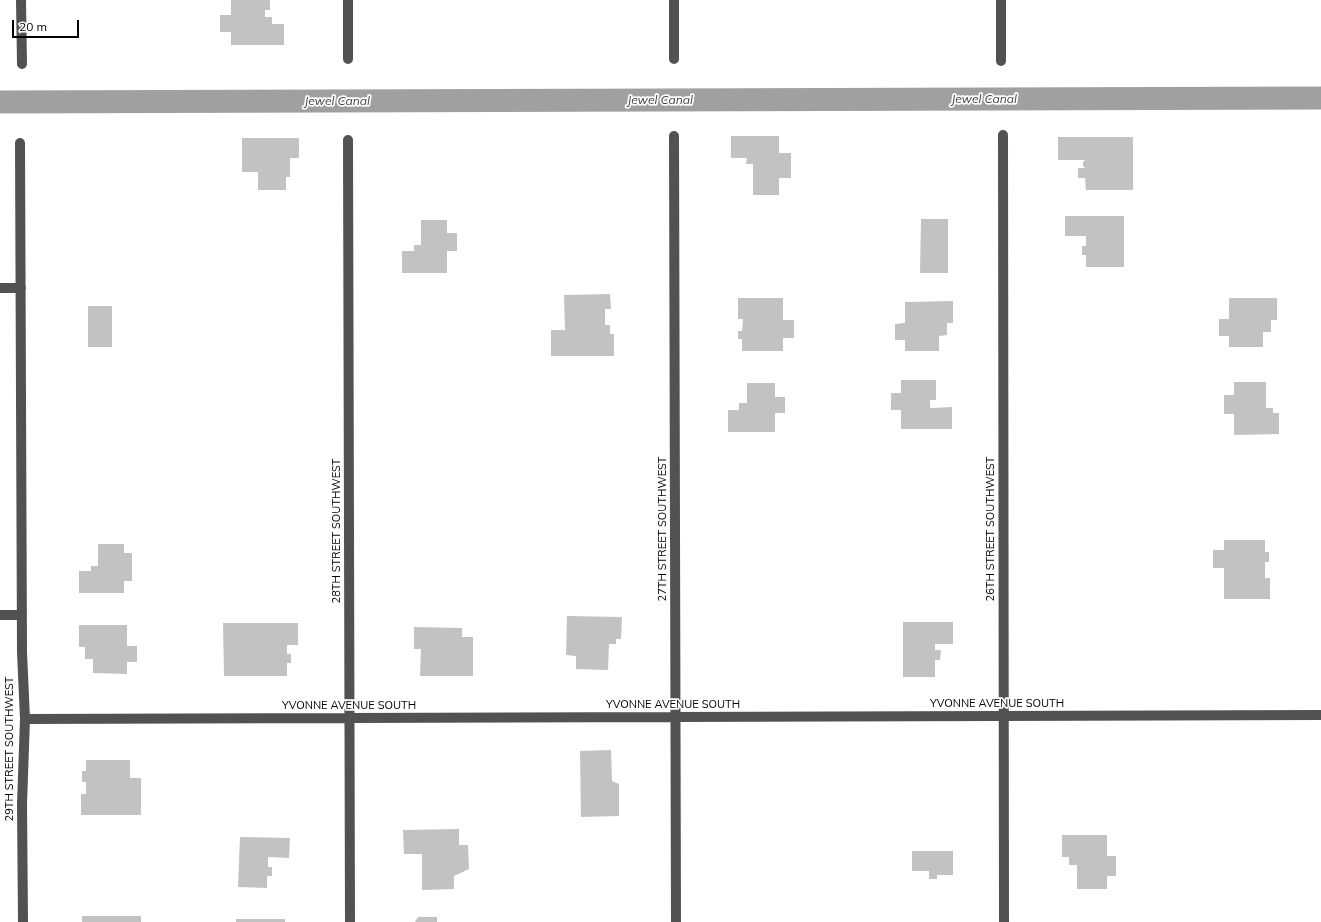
<!DOCTYPE html>
<style>
body{margin:0}
#map{position:relative;width:1321px;height:922px;overflow:hidden;background:#fff;font-family:Mulish,sans-serif}
canvas{display:block}
.scale{position:absolute;left:12px;top:20px;width:67px;height:18px;box-sizing:border-box;border:2px solid #000;border-top:0;padding-left:5px;font-size:12px;line-height:14px;white-space:nowrap;color:#000;-webkit-text-stroke:3px #fff;paint-order:stroke}
</style>
<div id="map">
<canvas width="1321" height="922"></canvas>
<div class="scale">20 m</div>
</div>
<script>
const context = document.querySelector('canvas').getContext('2d');
context.lineJoin = 'round';
const poly = rows => new Path2D(rows.map(r => 'M' + r).join(''));
function stroke(path, color, width, dash) { context.strokeStyle = color; context.lineWidth = width; context.lineCap = dash ? 'butt' : 'round'; context.setLineDash(dash || []); context.stroke(path); }
function paint(path, color) { context.fillStyle = color; context.fill(path, 'evenodd'); }
function label(font, color, halo, rows, align = 'center') {
  context.font = font + ' Mulish,sans-serif'; context.lineWidth = 3.5; context.setLineDash([]); context.textBaseline = 'middle'; context.strokeStyle = halo; context.fillStyle = color; for (const [text, x, y, turn = 0] of rows) {
    context.save(); context.translate(x, y); context.rotate((+turn || 0) * Math.PI / 180); context.textAlign = isNaN(turn) ? turn : align; if (halo) context.strokeText(text, 0, 0); context.fillText(text, 0, 0); context.restore();
  }
}
const canal = poly([
 [0,102,1321,98]
]);
const building = poly([
 [231,0,270,0,270,10,265,10,265,17,272,17,272,24,284,24,284,45,231,45,231,32,220,32,220,15,231,15],
 [731,136,779,136,779,153,791,153,791,178,779,178,779,195,753,195,753,164,746,164,747,158,731,158],
 [1058,137,1133,137,1133,190,1086,190,1085,178,1078,178,1078,168,1085,168,1083,166,1083,162,1085,160,1058,160],
 [242,138,299,138,299,158,290,158,290,177,286,177,286,190,258,190,258,172,242,172],
 [1065,216,1124,216,1124,267,1086,267,1086,255,1082,255,1082,246,1086,246,1086,236,1065,236],
 [921,219,948,219,948,273,920,273],
 [421,220,447,220,447,233,457,233,457,251,447,251,447,273,402,273,402,251,414,251,414,245,421,245],
 [610,294,611,309,605,309,605,325,610,325,610,334,614,334,614,356,551,356,551,330,565,330,564,295],
 [738,298,783,298,783,320,794,320,794,338,783,338,783,351,742,351,742,339,738,339,738,331,742,331,743,319,738,319],
 [1229,298,1277,298,1277,320,1271,320,1271,332,1263,332,1263,347,1229,347,1229,336,1219,336,1219,319,1229,319],
 [953,301,953,323,947,323,947,335,939,336,939,351,905,351,905,340,895,340,895,324,905,323,905,302],
 [88,306,112,306,112,347,88,347],
 [901,380,936,380,936,400,930,400,930,408,952,407,952,429,901,429,901,410,891,410,891,393,901,393],
 [1234,382,1266,382,1266,408,1273,408,1273,413,1279,413,1279,434,1234,435,1234,414,1224,414,1224,395,1234,395],
 [747,383,775,383,775,397,785,397,785,413,775,413,775,432,728,432,728,410,739,410,739,403,747,403],
 [1224,540,1265,540,1265,552,1269,552,1269,562,1265,562,1265,578,1270,578,1270,599,1224,599,1224,568,1213,568,1213,550,1224,550],
 [98,544,124,544,124,553,132,553,132,581,124,581,124,593,79,593,79,571,91,571,91,566,98,566],
 [567,616,622,617,621,639,616,639,616,644,609,644,608,670,576,669,576,656,566,655],
 [903,622,953,622,953,644,935,644,935,650,941,650,940,660,935,660,935,677,903,677],
 [223,623,298,623,298,645,287,645,287,654,291,654,291,663,287,663,287,676,224,676],
 [79,625,127,625,127,646,137,646,137,662,127,662,127,674,93,673,93,659,85,659,85,647,79,647],
 [414,627,462,628,462,637,473,637,473,676,420,676,421,649,414,649],
 [611,750,612,781,619,784,619,816,581,817,580,751],
 [86,760,130,760,130,778,141,778,141,815,81,815,81,794,86,794,86,782,82,782,82,771,86,771],
 [459,829,459,845,468,845,469,869,454,876,454,889,422,890,422,854,404,854,403,830],
 [1062,835,1107,835,1107,856,1116,856,1116,876,1107,876,1107,889,1077,889,1077,865,1069,865,1069,857,1062,857],
 [240,837,290,838,289,858,268,857,268,867,272,867,272,876,267,876,267,888,238,887],
 [912,851,953,851,953,875,937,875,937,879,929,879,929,871,912,871],
 [82,916,141,916,141,922,82,922],
 [418,917,437,917,437,922,415,922],
 [236,919,285,919,285,922,236,922]
]);
const minor = poly([
 [21,0,22,64],
 [674,0,674,59],
 [1001,0,1001,61],
 [348,59,348,0],
 [1003,135,1004,922],
 [674,136,676,922],
 [348,140,350,922],
 [20,143,22,652,25,719,22,804,23,922],
 [0,288,21,288],
 [0,615,22,615],
 [25,719,1321,715]
]);
const streetNames = [
 ["27TH STREET SOUTHWEST",663,529,-90],
 ["26TH STREET SOUTHWEST",991,529,-90],
 ["28TH STREET SOUTHWEST",337,531,-90],
 ["YVONNE AVENUE SOUTH",997,704],
 ["YVONNE AVENUE SOUTH",673,705],
 ["YVONNE AVENUE SOUTH",349,706],
 ["29TH STREET SOUTHWEST",10,749,-90]
];
const waterNames = [
 ["Jewel Canal",984,99],
 ["Jewel Canal",660,100],
 ["Jewel Canal",337,101]
];
stroke(canal, '#a0a0a0', 23);
paint(building, '#c2c2c2');
stroke(minor, '#525252', 10);
label('11px', '#000', '#fff', streetNames);
label('italic 12px', '#414141', '#fff', waterNames);
</script>
